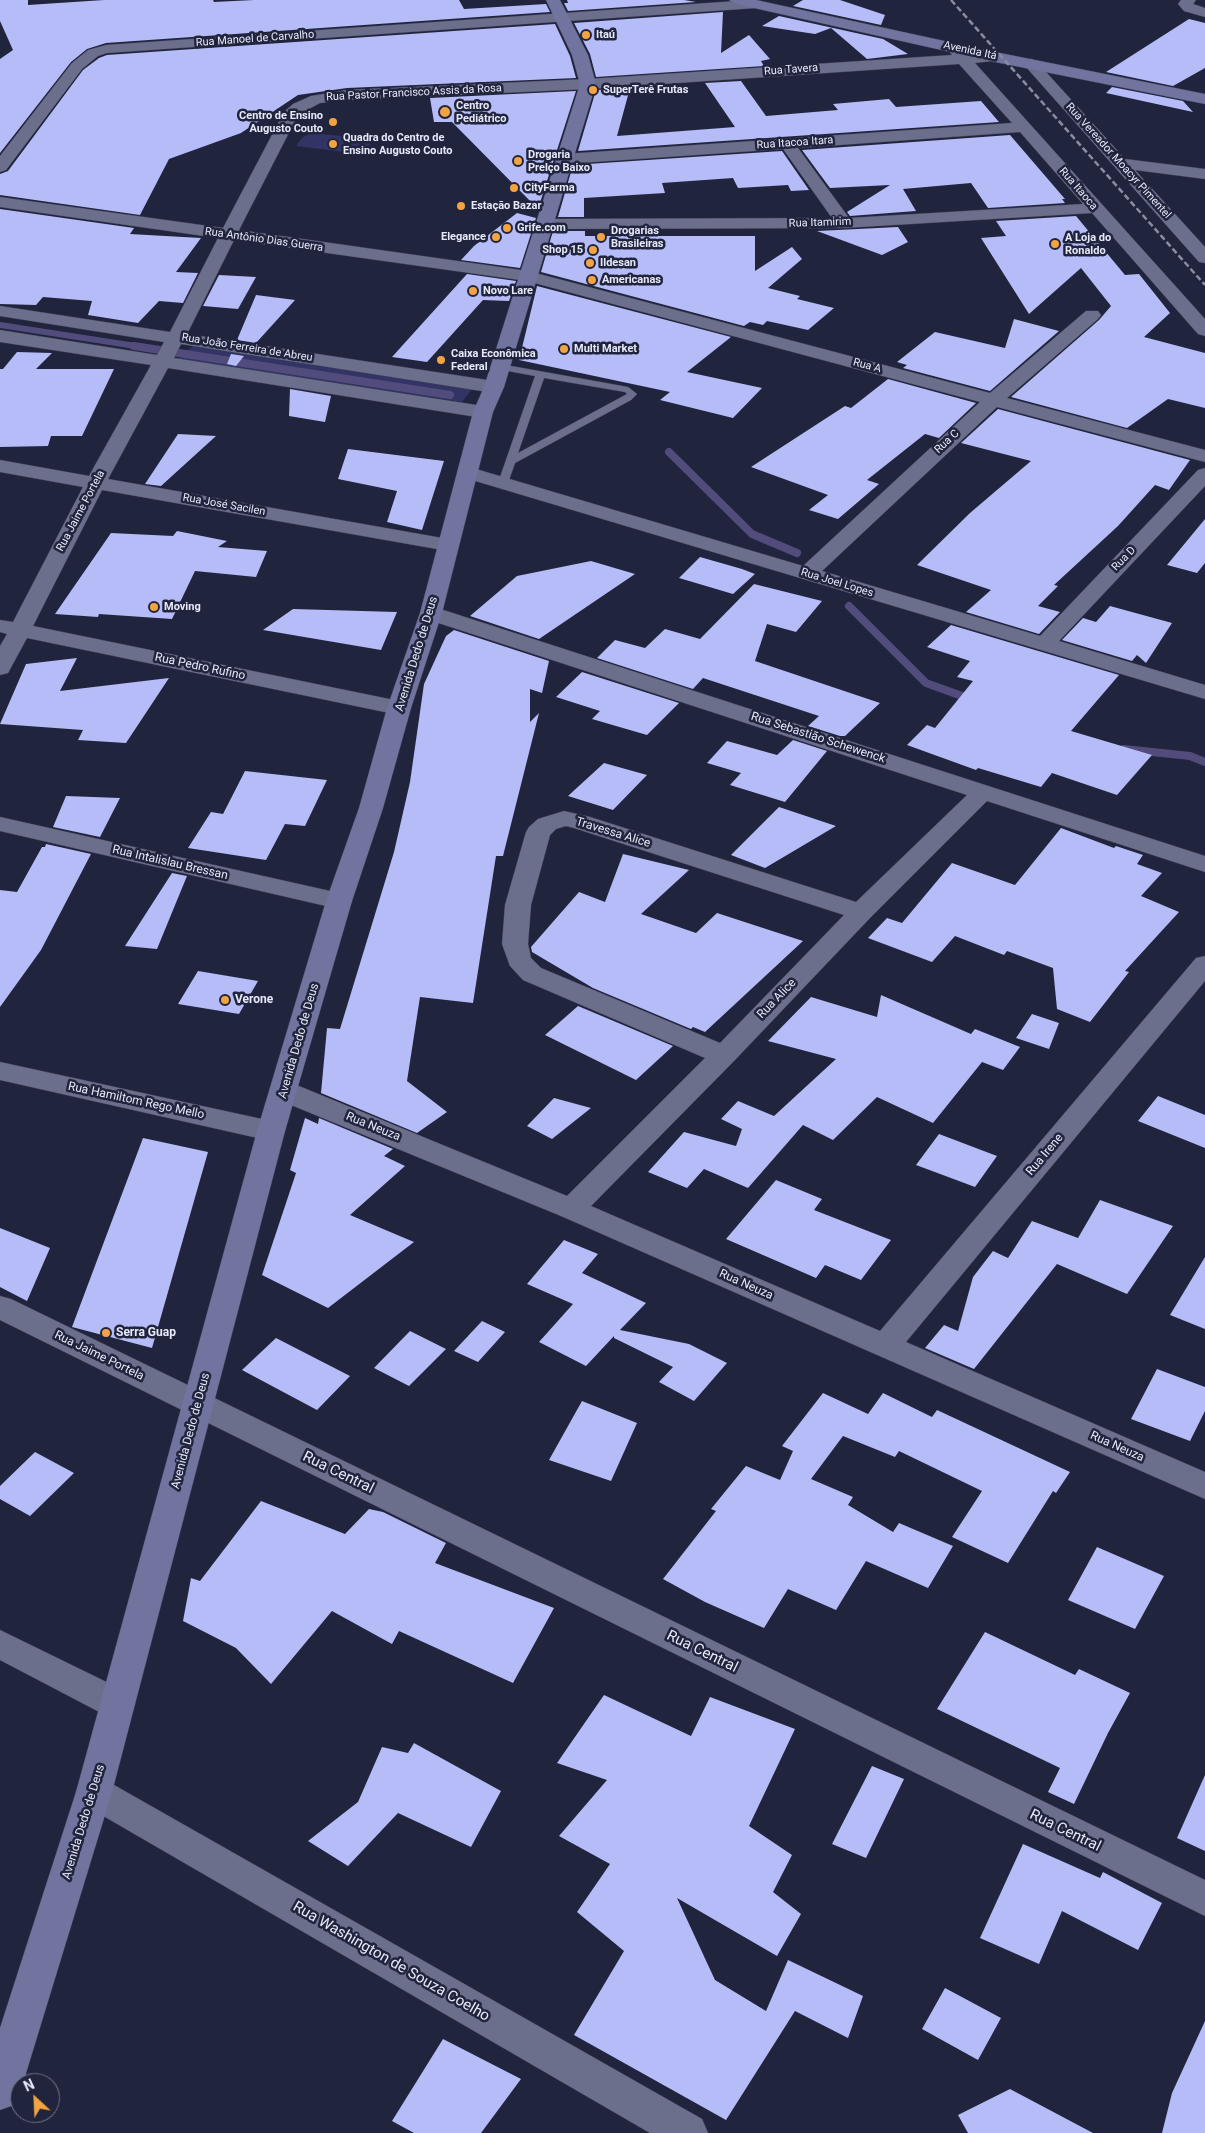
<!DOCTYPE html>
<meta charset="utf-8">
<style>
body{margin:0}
#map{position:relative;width:1205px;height:2133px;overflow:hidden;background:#21243d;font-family:Roboto,sans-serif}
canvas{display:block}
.north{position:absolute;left:10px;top:2073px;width:50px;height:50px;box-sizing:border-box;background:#21243d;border:1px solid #707389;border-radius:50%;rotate:335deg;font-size:14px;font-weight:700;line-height:20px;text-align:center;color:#e6e9fa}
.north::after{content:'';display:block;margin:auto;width:18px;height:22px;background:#f3a442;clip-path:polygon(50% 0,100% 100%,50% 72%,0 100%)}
</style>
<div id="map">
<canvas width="1205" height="2133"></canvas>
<div class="north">N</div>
</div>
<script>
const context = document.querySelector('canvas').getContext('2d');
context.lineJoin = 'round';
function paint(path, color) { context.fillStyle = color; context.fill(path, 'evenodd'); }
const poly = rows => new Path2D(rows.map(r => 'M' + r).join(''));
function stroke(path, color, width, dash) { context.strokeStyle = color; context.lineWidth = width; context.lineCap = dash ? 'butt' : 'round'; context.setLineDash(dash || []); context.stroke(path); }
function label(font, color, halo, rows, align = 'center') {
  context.font = font + ' Roboto,sans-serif'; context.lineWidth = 5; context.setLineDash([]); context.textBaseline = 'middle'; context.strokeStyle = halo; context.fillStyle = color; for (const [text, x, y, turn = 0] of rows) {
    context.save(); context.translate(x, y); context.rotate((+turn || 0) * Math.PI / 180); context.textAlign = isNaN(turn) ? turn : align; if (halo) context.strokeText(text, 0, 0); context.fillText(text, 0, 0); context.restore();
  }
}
const green = poly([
 [311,133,376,139,360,154,296,146,302,138],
 [195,344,472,389,462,402,178,359]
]);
const streamFar1 = poly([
 [0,325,142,347]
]);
const stream = poly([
 [134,346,450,395],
 [669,452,752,534,797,553],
 [849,606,926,683,973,700],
 [1124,749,1190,756,1205,762]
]);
const building = poly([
 [0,0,28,0,28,5,104,0,213,0,214,2,254,0,459,0,464,9,546,4,550,12,106,43,87,49,71,62,0,153,0,59,13,50,0,21],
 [567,0,684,0,696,2,568,11,564,3,568,3],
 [803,0,840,0,885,15,881,25,793,6],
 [723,12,721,53,749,35,770,59,761,61,764,66,596,77,590,54,574,23],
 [779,16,883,39,908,54,867,59,831,28,815,34,762,26],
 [1189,19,1205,23,1205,68,1173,86,1106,72],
 [555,24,570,56,576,78,347,88,298,95,241,133,169,159,140,215,0,195,0,174,8,171,83,70,99,58,107,55],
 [741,81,766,116,838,110,833,104,889,99,896,107,981,101,999,122,578,151,596,90,630,88,617,136,735,127,705,83],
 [1112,87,1183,101,1193,112,1106,93],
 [576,91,538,209,452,122,434,122,430,98],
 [1010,135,1065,199,1062,199,1065,203,988,208,971,183,903,189,916,211,850,216,847,212,890,185,830,188,802,150],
 [782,151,809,190,791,191,788,185,738,188,733,178,662,183,665,193,584,198,584,217,558,217,573,165],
 [0,209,134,228,130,234,201,238,176,272,198,273,183,303,159,301,138,323,88,315,92,301,43,297,36,305,0,304],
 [517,213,536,218,520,268,461,260,474,246],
 [1076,216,1125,275,1139,274,1170,313,1144,337,1205,353,1205,408,1168,399,1127,428,1011,397,1099,320,1111,306,1081,268,1029,314,981,238,1006,236,996,221],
 [898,227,908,242,882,255,817,231],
 [553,231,585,231,585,236,755,236,755,271,792,247,802,259,768,288,800,296,797,299,834,308,808,330,767,321,763,325,750,322,744,326,541,272],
 [467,274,516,281,509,301,483,300,427,362,392,357],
 [219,275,256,277,238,309,203,306],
 [537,286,731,337,687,372,762,388,733,418,660,400,670,392,519,360],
 [256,295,295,300,256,343,237,340],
 [1014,319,1059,331,990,391,903,368,907,365,897,362,935,332,1005,348],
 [17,352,52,353,36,369,114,369,82,436,51,436,48,446,0,447,0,369,3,369],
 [231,354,244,356,236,366,227,364],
 [888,379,976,403,939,438,925,434,867,480,879,484,838,519,809,510,828,495,751,467,845,406,851,408],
 [290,389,331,396,325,422,289,416],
 [998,409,1190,460,1169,490,1155,485,1118,526,1054,585,1058,586,1038,606,1060,612,1039,634,966,612,991,590,917,565,970,513,1031,461,961,443],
 [178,434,216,436,161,486,145,484],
 [348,449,444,461,422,530,387,522,397,491,338,479],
 [1205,519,1205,563,1197,573,1167,565],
 [177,531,227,541,218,547,267,551,256,577,195,571,172,619,99,614,98,617,55,614,111,533,173,536],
 [700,557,742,569,755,574,733,594,679,578],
 [591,561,635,574,539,639,470,616,517,576],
 [754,584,822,601,796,632,767,624,755,661,880,703,845,736,840,736,808,726,819,716,703,678,693,689,597,658,615,640,645,648,665,629,700,639],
 [1110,606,1172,623,1146,663,1137,655,1132,661,1062,640,1083,618,1096,622],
 [293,609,397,612,381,650,263,630],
 [951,625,1119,675,1071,731,1152,755,1117,795,1052,773,1041,787,978,768,976,770,907,745,927,725,935,728,973,681,957,677,970,661,927,647],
 [454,630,549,661,542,693,530,689,530,722,539,713,503,856,496,856,473,1003,420,997,407,1081,447,1112,417,1133,321,1093,327,1028,340,1029,394,852,410,782,424,684,446,636],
 [77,658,60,691,169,678,126,743,78,740,83,730,0,724,26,664],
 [582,672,679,703,647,735,592,719,600,711,556,697],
 [793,740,827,751,785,802,730,785,741,773,707,763,727,741,777,755],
 [604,763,647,775,613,810,568,796],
 [245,771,327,780,305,826,285,824,266,860,188,848,211,812,223,814],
 [66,796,120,798,100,837,53,827],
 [779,807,836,826,765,868,731,855],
 [1061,828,1114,848,1116,846,1143,855,1137,864,1162,873,1141,896,1179,912,1125,971,1129,972,1090,1022,1057,1009,1053,968,1007,951,1004,955,955,936,932,962,868,938,887,918,902,923,952,863,1015,885],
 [46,844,91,854,41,950,0,1007,0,890,17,892,42,847,45,847],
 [623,854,689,870,641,914,696,933,717,913,803,941,705,1032,693,1027,691,1029,593,988,532,952,531,947,579,892,605,902],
 [172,873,187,876,157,949,125,946],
 [198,971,258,981,239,1014,178,1004],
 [881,995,971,1034,975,1029,1020,1047,1003,1070,982,1062,933,1123,877,1097,833,1140,803,1125,748,1188,704,1169,687,1188,648,1172,684,1132,736,1146,742,1129,721,1119,738,1101,774,1116,836,1059,768,1041,811,997,877,1017],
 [578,1006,673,1046,636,1080,545,1035],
 [1032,1014,1059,1023,1049,1049,1016,1038],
 [1158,1096,1205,1115,1205,1148,1138,1121],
 [554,1098,591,1108,552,1139,527,1126],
 [305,1118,318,1124,319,1118,393,1149,384,1156,405,1166,350,1215,414,1242,328,1308,262,1275,296,1173,290,1170],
 [939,1134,997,1156,975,1187,916,1165],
 [143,1138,208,1152,152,1348,72,1327],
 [776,1180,822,1199,814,1210,891,1240,861,1280,825,1265,816,1278,726,1239],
 [1100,1200,1173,1226,1127,1294,1057,1264,974,1369,925,1348,944,1325,958,1331,973,1277,993,1251,1008,1258,1032,1221,1078,1238],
 [0,1228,50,1248,27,1301,0,1287],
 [564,1240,598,1254,582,1273,646,1303,620,1330,689,1344,727,1363,694,1401,659,1382,673,1367,614,1338,614,1336,586,1366,539,1342,573,1304,527,1284],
 [1205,1257,1205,1329,1170,1315],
 [482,1321,505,1332,478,1362,454,1351],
 [410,1331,446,1349,409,1386,374,1368],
 [276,1338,350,1376,317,1410,242,1370],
 [1157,1369,1205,1387,1205,1411,1190,1441,1131,1419],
 [823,1393,868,1414,883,1393,932,1417,937,1410,1070,1472,1056,1493,1053,1491,1008,1563,952,1537,982,1491,899,1451,895,1457,843,1436,811,1479,853,1497,848,1505,893,1532,899,1523,953,1546,928,1588,866,1561,836,1610,788,1589,764,1628,705,1602,663,1579,716,1511,711,1509,746,1466,780,1480,793,1451,782,1446],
 [582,1401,637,1423,611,1481,549,1460],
 [35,1452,74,1473,30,1516,0,1499,0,1486],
 [261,1501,345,1534,369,1509,383,1512,446,1543,435,1563,554,1608,513,1683,399,1631,392,1644,332,1611,271,1684,236,1648,183,1621,191,1578,200,1581],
 [1097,1547,1164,1576,1135,1629,1068,1600],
 [985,1632,1075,1675,1079,1669,1130,1693,1108,1733,1074,1804,1048,1792,1060,1768,937,1709],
 [604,1695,691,1736,710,1697,795,1729,749,1826,792,1855,773,1892,801,1914,777,1956,677,1898,715,1980,766,2011,788,1960,863,1996,848,2038,795,2011,726,2120,574,2035,624,1951,577,1912,610,1864,559,1836,607,1780,557,1763],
 [414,1743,501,1791,471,1847,398,1813,348,1866,308,1841,358,1802,382,1747,408,1753],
 [872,1766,904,1779,866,1858,832,1844],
 [1205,1775,1205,1851,1177,1838],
 [1023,1844,1100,1878,1103,1872,1162,1903,1138,1950,1062,1911,1039,1964,980,1938],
 [945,1988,1001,2018,978,2060,922,2029],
 [1205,2021,1205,2133,1162,2133,1172,2093],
 [443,2039,521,2079,481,2133,414,2133,392,2121],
 [1010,2089,1093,2133,968,2133,958,2115]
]);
const lane = poly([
 [500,364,628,387,637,394,631,400,515,463,508,483,503,486,498,483,535,376,497,369,495,367,500,364],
 [544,378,625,392,627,394,518,453,544,378]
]);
const street = poly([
 [751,0,761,1,763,4,756,8,107,53,98,56,82,69,6,170,0,172,0,156,72,63,88,50,106,45,751,0],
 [1181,0,1196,0,1193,4,1205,8,1205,17,1184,11,1178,4,1181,0],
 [955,46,960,47,967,54,1000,54,1003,57,1000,60,975,63,1205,319,1205,336,1198,334,1092,213,844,228,545,229,539,228,536,224,539,220,545,219,832,218,783,149,565,164,557,159,565,154,1012,123,959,64,588,89,347,100,320,103,298,115,239,230,528,271,990,393,1086,311,1098,311,1101,315,1098,319,1007,398,1205,450,1205,462,997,407,822,571,1040,636,1198,470,1205,468,1205,486,1059,641,1205,685,1205,699,462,477,459,473,462,469,469,467,476,469,803,566,980,402,527,281,234,240,187,334,494,381,501,383,504,387,501,391,494,393,181,344,174,358,483,406,490,408,493,412,490,416,483,418,168,368,108,479,448,539,455,541,459,545,455,549,448,551,102,490,33,626,399,701,407,703,411,708,407,713,399,715,27,638,8,673,0,675,0,646,7,634,0,632,0,620,13,622,83,487,0,472,0,460,89,476,151,365,0,342,0,330,157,355,164,342,0,316,0,306,170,332,218,238,0,207,0,197,223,228,284,112,293,104,311,96,347,90,588,79,952,55,948,50,955,46],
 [1020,132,1083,204,849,218,798,148,1020,132],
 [1031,59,1036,61,1125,159,1205,169,1205,179,1135,170,1205,247,1205,263,1199,262,1026,67,1023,64,1031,59],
 [431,606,1205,856,1205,872,987,801,870,918,734,1061,591,1206,880,1331,1196,958,1205,956,1205,981,906,1342,1205,1472,1205,1499,561,1216,274,1098,270,1091,274,1084,284,1082,294,1084,567,1196,705,1058,523,980,510,966,502,944,505,905,526,832,529,827,538,819,564,811,590,817,856,902,967,795,423,618,420,613,423,608,431,606],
 [566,826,574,828,844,915,720,1043,541,968,531,958,528,944,531,905,550,835,556,829,566,826],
 [0,817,339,893,348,896,352,901,348,906,339,909,0,831,0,817],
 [0,1062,271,1121,281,1124,285,1131,281,1138,271,1141,0,1080,0,1062],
 [0,1296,11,1299,1205,1880,1205,1916,0,1320,0,1296],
 [0,1630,129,1693,135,1704,129,1715,117,1719,105,1715,0,1660,0,1630],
 [94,1776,107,1781,702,2119,708,2133,650,2133,81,1803,76,1792,81,1781,94,1776]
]);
const secondary = poly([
 [546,0,560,0,588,55,596,84,504,387,493,412,442,613,411,708,383,808,352,901,285,1131,112,1792,23,2083,20,2083,20,2091,14,2105,0,2110,0,2028,76,1792,257,1131,326,901,359,808,387,708,420,613,473,412,484,387,580,84,572,55,546,0],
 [729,0,756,0,995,52,1205,94,1205,104,995,62,736,4,729,0]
]);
const rail = poly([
 [951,0,1205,285]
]);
const markers = [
 [586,35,5,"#f3a442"],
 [593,90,5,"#f3a442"],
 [445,112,6,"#f3a442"],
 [333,122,5,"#f3a442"],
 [333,144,5,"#f3a442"],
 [518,161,5,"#f3a442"],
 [514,188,5,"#f3a442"],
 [461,206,5,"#f3a442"],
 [507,228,5,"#f3a442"],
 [496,237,5,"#f3a442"],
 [601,237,5,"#f3a442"],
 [1055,244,5,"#f3a442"],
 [593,250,5,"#f3a442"],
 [590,263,5,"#f3a442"],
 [592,280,5,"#f3a442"],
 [473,291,5,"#f3a442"],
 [564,349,5,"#f3a442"],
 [441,360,5,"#f3a442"],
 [154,607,5,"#f3a442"],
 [225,1000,5,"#f3a442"],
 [106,1333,5,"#f3a442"]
];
const farPoinames = [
 ["Itaú",596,35],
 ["SuperTerê Frutas",603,90],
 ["Centro",456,106],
 ["Pediátrico",456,119],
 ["Centro de Ensino",323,116,"right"],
 ["Augusto Couto",323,129,"right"],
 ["Quadra do Centro de",343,138],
 ["Ensino Augusto Couto",343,151],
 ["Drogaria",528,155],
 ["Prelço Baixo",528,168],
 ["CityFarma",524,188],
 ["Estação Bazar",471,206],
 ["Grife.com",517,228],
 ["Drogarias",611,231],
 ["Brasileiras",611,244],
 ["Elegance",486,237,"right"],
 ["A Loja do",1065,238],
 ["Ronaldo",1065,251],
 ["Shop 15",583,250,"right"],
 ["Ildesan",600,263],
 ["Americanas",602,280],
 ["Novo Lare",483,291],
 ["Multi Market",574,349],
 ["Caixa Econômica",451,354],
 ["Federal",451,367],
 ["Moving",164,607]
];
const farStreetnames = [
 ["Rua Manoel de Carvalho",255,39,-4],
 ["Avenida Itá",970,51,12],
 ["Rua Tavera",791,70,-4],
 ["Rua Pastor Francisco Assis da Rosa",414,93,-3],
 ["Rua Itacoa Itara",795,143,-4],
 ["Rua Vereador Moacyr Pimentel",1118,161,48],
 ["Rua Itaoca",1078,189,49],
 ["Rua Itamirim",820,223,-2],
 ["Rua Antônio Dias Guerra",264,240,8],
 ["Rua João Ferreira de Abreu",247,348,9],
 ["Rua A",867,366,15],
 ["Rua C",947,442,-43],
 ["Rua José Sacilen",224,505,10],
 ["Rua Jaime Portela",81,511,-62],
 ["Rua D",1124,559,-46],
 ["Rua Joel Lopes",837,583,17]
];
const streetNames = [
 ["Avenida Dedo de Deus",417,654,-73],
 ["Rua Pedro Rufino",200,667,12],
 ["Rua Sebastião Schewenck",818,738,18],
 ["Travessa Alice",613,833,17],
 ["Rua Intalislau Bressan",170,863,13],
 ["Rua Alice",777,999,-46],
 ["Avenida Dedo de Deus",299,1041,-74],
 ["Rua Hamiltom Rego Mello",136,1101,12],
 ["Rua Neuza",373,1127,22],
 ["Rua Irene",1045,1155,-50],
 ["Rua Neuza",746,1285,24],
 ["Rua Jaime Portela",99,1356,26],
 ["Avenida Dedo de Deus",191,1431,-75],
 ["Rua Neuza",1117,1447,24],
 ["Avenida Dedo de Deus",84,1822,-73]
];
const poiNames = [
 ["Verone",235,1000],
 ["Serra Guap",116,1333]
];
const nearStreetnames = [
 ["Rua Central",338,1473,26],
 ["Rua Central",702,1652,26],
 ["Rua Central",1065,1831,26],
 ["Rua Washington de Souza Coelho",391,1962,30]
];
paint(green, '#313464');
stroke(streamFar1, '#524c7c', 6);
stroke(stream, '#524c7c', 8);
paint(building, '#b5bcf8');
stroke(lane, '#404157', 1);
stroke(street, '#404157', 1);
stroke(secondary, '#404157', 1);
paint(lane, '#6b6f8c');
paint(street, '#6b6f8c');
paint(secondary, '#70749e');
stroke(rail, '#8a8da1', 2.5, [6, 3]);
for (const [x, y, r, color] of markers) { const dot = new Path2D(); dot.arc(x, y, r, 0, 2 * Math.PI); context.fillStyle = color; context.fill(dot); stroke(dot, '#21243d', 2); }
label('bold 11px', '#e6e9fa', '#21243d', farPoinames, 'left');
label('11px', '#e6e9fa', '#21243d', farStreetnames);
label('12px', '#e6e9fa', '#21243d', streetNames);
label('bold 12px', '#e6e9fa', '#21243d', poiNames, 'left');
label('15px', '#e6e9fa', '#21243d', nearStreetnames);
</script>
